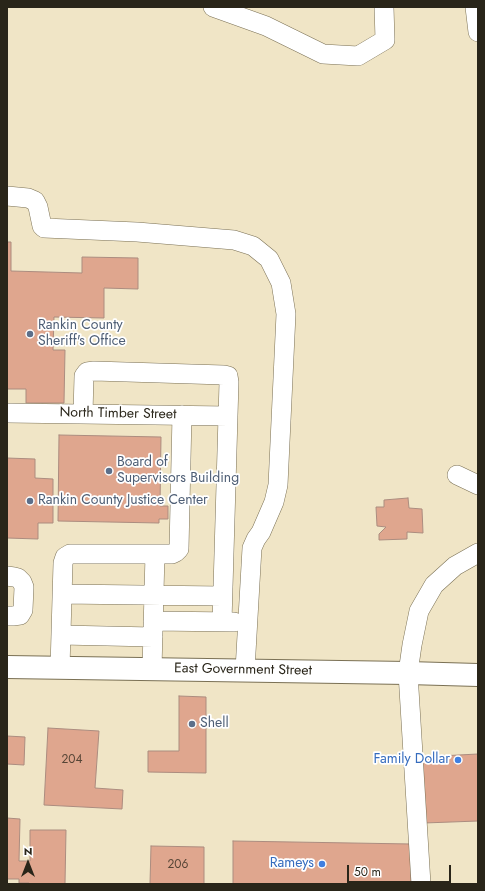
<!DOCTYPE html>
<style>
body{margin:0}
#map{position:relative;width:485px;height:891px;overflow:hidden;background:#f0e5c6;font-family:Jost,sans-serif}
canvas{display:block}
.frame{position:absolute;inset:0;border:8px solid #292519;pointer-events:none}
.north{position:absolute;left:8px;top:843px;width:40px;height:40px;-webkit-text-stroke:3px #fff;paint-order:stroke;rotate:0deg;font-size:11px;font-weight:700;line-height:16px;text-align:center;color:#292519}
.north::after{content:'';display:block;margin:auto;width:14px;height:18px;background:#292519;clip-path:polygon(50% 0,100% 100%,50% 72%,0 100%)}
.scale{position:absolute;left:347px;top:865px;width:104px;height:18px;box-sizing:border-box;border:2px solid #292519;border-top:0;padding-left:5px;font-size:12px;line-height:14px;white-space:nowrap;color:#292519;-webkit-text-stroke:3px #fff;paint-order:stroke}
</style>
<div id="map">
<canvas width="485" height="891"></canvas>
<div class="frame"></div>
<div class="north">N</div>
<div class="scale">50 m</div>
</div>
<script>
const context = document.querySelector('canvas').getContext('2d');
context.lineJoin = 'round';
function paint(path, color) { context.fillStyle = color; context.fill(path, 'evenodd'); }
const poly = rows => new Path2D(rows.map(r => 'M' + r).join(''));
function stroke(path, color, width, dash) { context.strokeStyle = color; context.lineWidth = width; context.lineCap = dash ? 'butt' : 'round'; context.setLineDash(dash || []); context.stroke(path); }
function label(font, color, halo, rows, align = 'center') {
  context.font = font + ' Jost,sans-serif'; context.lineWidth = 3.5; context.setLineDash([]); context.textBaseline = 'middle'; context.strokeStyle = halo; context.fillStyle = color; for (const [text, x, y, turn = 0] of rows) {
    context.save(); context.translate(x, y); context.rotate((+turn || 0) * Math.PI / 180); context.textAlign = isNaN(turn) ? turn : align; if (halo) context.strokeText(text, 0, 0); context.fillText(text, 0, 0); context.restore();
  }
}
const building = poly([
 [7,242,11,242,11,271,82,273,82,257,138,258,138,289,104,288,104,318,54,317,53,350,65,350,64,403,26,403,26,389,7,389,7,242],
 [59,435,161,437,160,506,168,506,168,519,159,519,159,523,58,521,59,435],
 [7,458,35,459,35,478,53,479,53,523,38,523,38,539,7,538,7,458],
 [408,498,409,508,422,509,423,533,407,532,407,539,379,540,379,534,386,527,377,526,376,507,384,507,384,500,408,498],
 [179,696,206,697,206,773,148,772,148,751,179,751,179,696],
 [48,728,99,731,95,788,123,790,122,809,44,805,48,728],
 [7,736,25,737,24,765,7,764,7,736],
 [478,754,478,821,424,823,421,757,478,754],
 [7,818,20,819,19,861,30,861,30,830,66,830,65,884,29,884,29,883,19,883,19,879,7,879,7,818],
 [233,841,411,844,411,884,233,884,233,841],
 [151,846,204,847,204,884,150,884,151,846]
]);
const minor = poly([
 [213,7,266,26,323,54,358,56,385,40,384,7],
 [475,7,478,32],
 [7,196,28,198,35,201,38,207,42,226,44,228,137,232,234,240,253,246,269,259,281,283,286,314,278,485,274,502,261,532,256,539,252,548,245,670],
 [7,413,228,416],
 [83,414,84,376,87,372,94,371,224,375,228,376,229,382,228,416,222,622],
 [457,475,478,485],
 [7,576,14,577,18,578,22,582,24,587,23,610,20,615,13,616,7,616],
 [62,594,222,596],
 [153,621,234,622],
 [61,635,153,637],
 [60,668,63,563,65,557,70,554,172,554,176,552,179,549,182,415],
 [152,669,155,554],
 [421,884,408,673,412,645,419,611,434,585,455,566,478,553]
]);
const major = poly([
 [7,667,408,673,478,675]
]);
const markers = [
 [30,334,4,"#5c6f8a"],
 [109,471,4,"#5c6f8a"],
 [30,501,4,"#5c6f8a"],
 [192,724,4,"#5c6f8a"],
 [458,760,4,"#3f7fe0"],
 [322,864,4,"#3f7fe0"]
];
const numberNames = [
 ["204",72,760],
 ["206",178,865]
];
const serviceNames = [
 ["Rankin County",38,326],
 ["Sheriff's Office",38,342],
 ["Board of",117,463],
 ["Supervisors Building",117,479],
 ["Rankin County Justice Center",38,501],
 ["Shell",200,724]
];
const streetNames = [
 ["North Timber Street",118,414,1],
 ["East Government Street",243,670,1]
];
const shopNames = [
 ["Family Dollar",450,760],
 ["Rameys",314,864]
];
paint(building, '#dfa68e');
stroke(building, '#ab8c7f', 1);
stroke(minor, '#7a7054', 20);
stroke(major, '#7a7054', 24);
stroke(minor, '#fff', 19);
stroke(major, '#fff', 22);
for (const [x, y, r, color] of markers) { const dot = new Path2D(); dot.arc(x, y, r, 0, 2 * Math.PI); context.fillStyle = color; context.fill(dot); stroke(dot, '#fff', 1.5); }
label('12px', '#564536', null, numberNames);
label('14px', '#4e5e75', '#fff', serviceNames, 'left');
label('14px', '#292519', '#fff', streetNames);
label('14px', '#366cbe', '#fff', shopNames, 'right');
</script>
